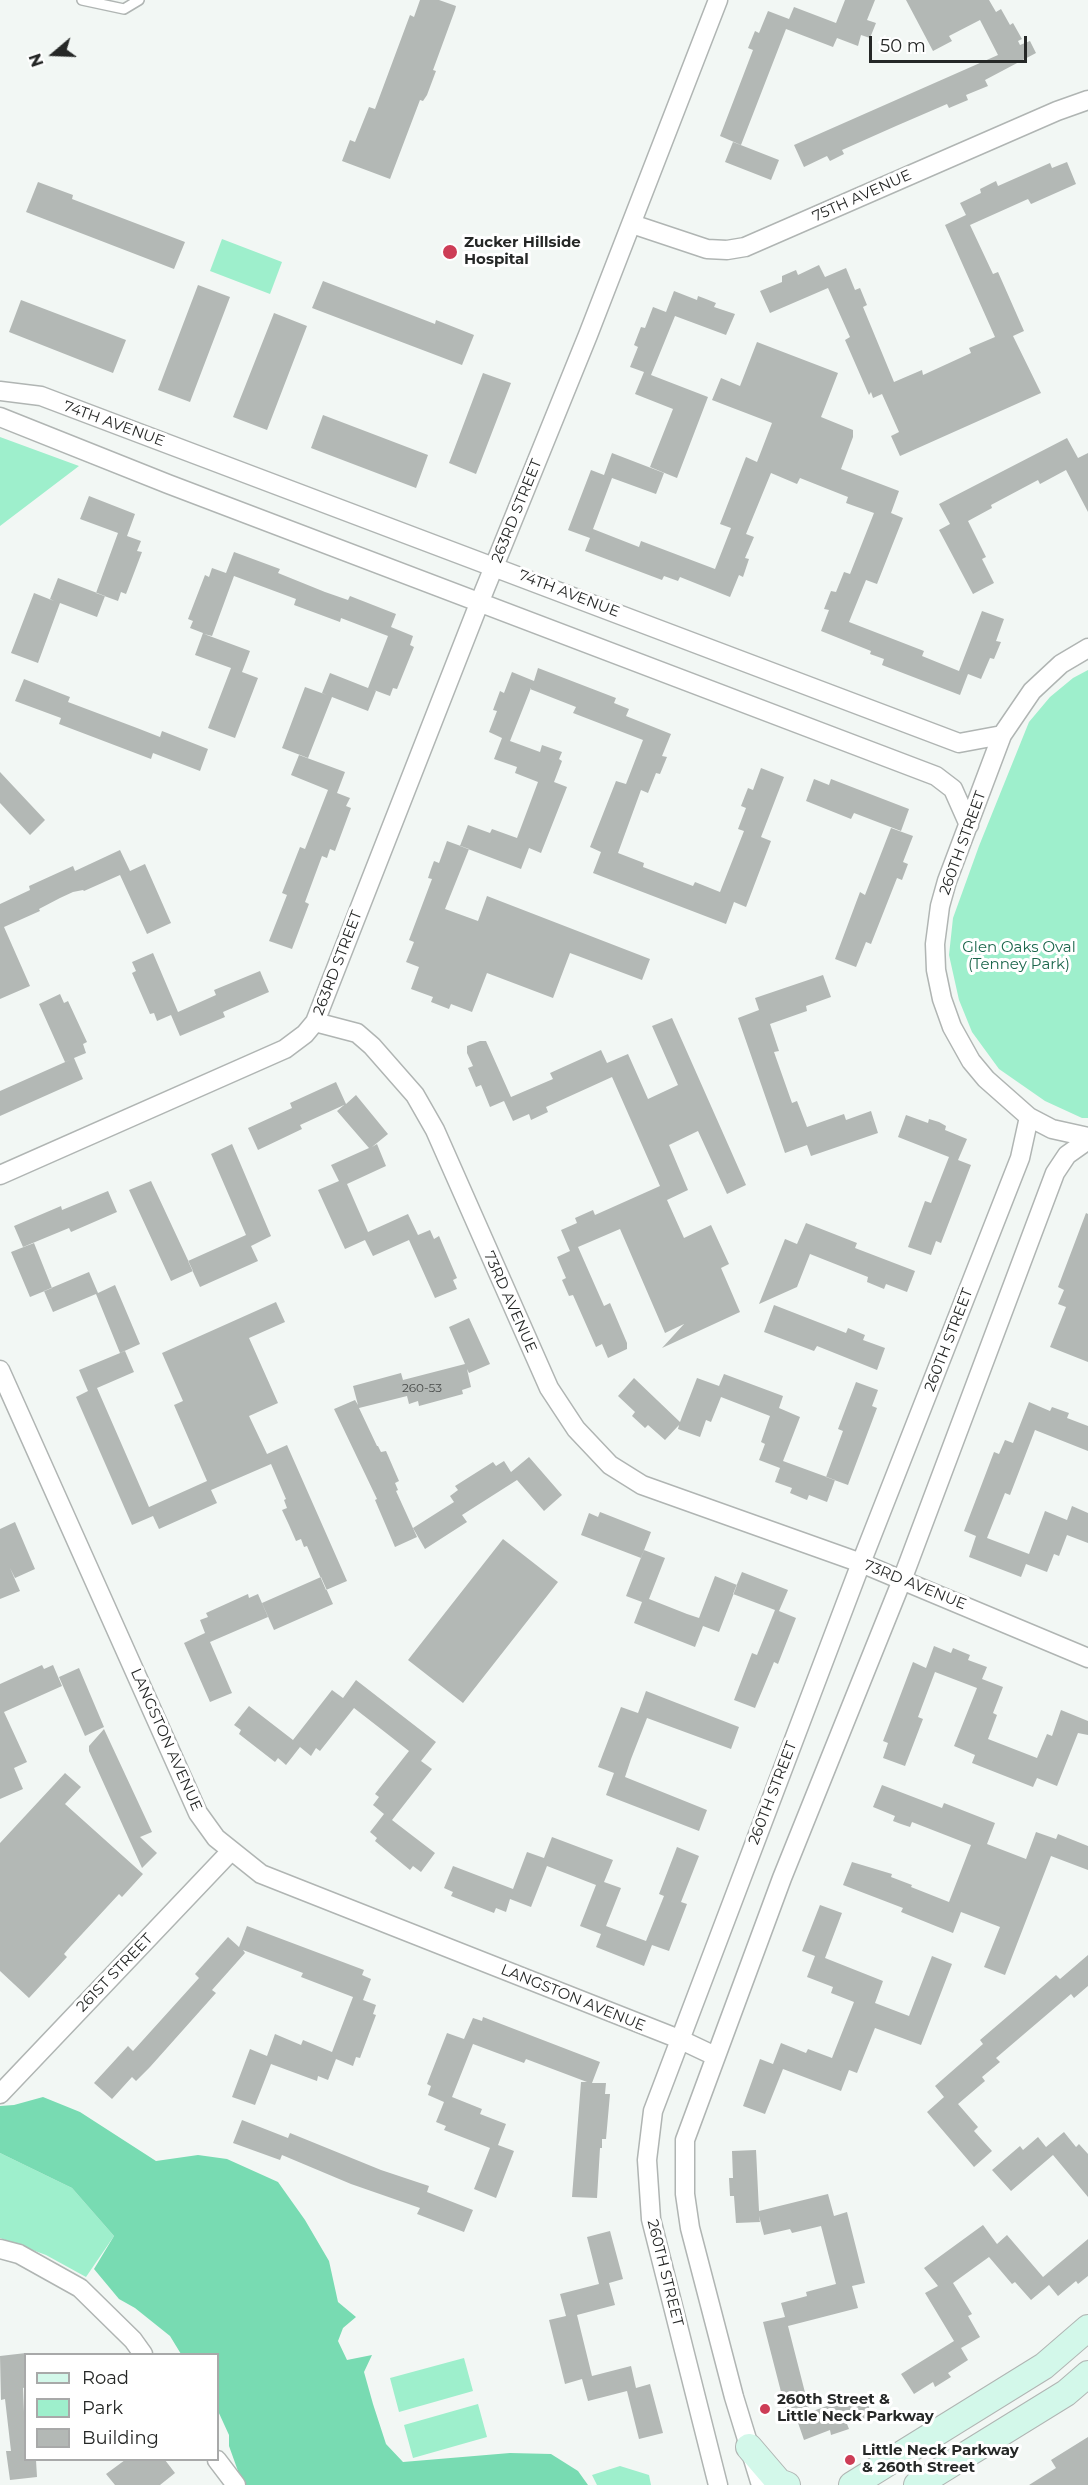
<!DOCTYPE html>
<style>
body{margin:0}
#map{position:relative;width:1088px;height:2485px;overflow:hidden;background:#f2f7f4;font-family:Montserrat,sans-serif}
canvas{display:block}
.legend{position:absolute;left:24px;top:2353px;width:195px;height:108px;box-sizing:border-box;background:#fff;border:2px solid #a8a9a9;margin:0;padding:8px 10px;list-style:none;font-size:18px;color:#262827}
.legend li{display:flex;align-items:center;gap:12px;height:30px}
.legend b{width:30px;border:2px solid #a8a9a9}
.north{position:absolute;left:24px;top:24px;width:60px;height:60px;-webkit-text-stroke:4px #fff;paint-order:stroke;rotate:251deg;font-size:16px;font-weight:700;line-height:24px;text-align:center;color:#262827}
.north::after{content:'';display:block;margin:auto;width:21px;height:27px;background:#262827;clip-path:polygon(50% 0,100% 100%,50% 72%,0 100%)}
.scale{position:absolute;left:869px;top:36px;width:158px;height:27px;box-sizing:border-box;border:3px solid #262827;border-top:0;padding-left:8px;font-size:18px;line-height:21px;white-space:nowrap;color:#262827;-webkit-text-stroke:4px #fff;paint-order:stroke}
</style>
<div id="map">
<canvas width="1088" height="2485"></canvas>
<ul class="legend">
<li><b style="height:8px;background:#d3f8ea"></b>Road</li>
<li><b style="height:16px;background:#9eefcc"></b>Park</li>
<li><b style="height:16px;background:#b3b8b5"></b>Building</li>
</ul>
<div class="north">N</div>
<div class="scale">50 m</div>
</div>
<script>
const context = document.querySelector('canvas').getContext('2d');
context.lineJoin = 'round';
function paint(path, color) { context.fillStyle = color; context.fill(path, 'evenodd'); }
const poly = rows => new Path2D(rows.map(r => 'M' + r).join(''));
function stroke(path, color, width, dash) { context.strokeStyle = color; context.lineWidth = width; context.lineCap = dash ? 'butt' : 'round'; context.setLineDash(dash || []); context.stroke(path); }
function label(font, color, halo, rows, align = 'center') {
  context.font = font + ' Montserrat,sans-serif'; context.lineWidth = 6; context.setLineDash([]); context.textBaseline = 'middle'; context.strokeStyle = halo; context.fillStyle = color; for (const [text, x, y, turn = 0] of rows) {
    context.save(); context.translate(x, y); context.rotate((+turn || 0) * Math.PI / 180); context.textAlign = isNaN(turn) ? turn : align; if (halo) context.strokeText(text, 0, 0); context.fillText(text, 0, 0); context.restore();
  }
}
const green = poly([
 [222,239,282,262,270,294,210,271],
 [0,437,79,466,0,526],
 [1088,670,1088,1118,1082,1118,1045,1101,999,1069,972,1032,959,1000,949,955,953,918,979,846,1029,722,1050,697,1073,678],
 [0,2153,72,2188,114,2236,86,2277,46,2255,0,2238],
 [464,2358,473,2391,399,2412,390,2378],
 [478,2404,487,2437,413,2458,404,2425],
 [620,2466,649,2475,651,2485,597,2485,592,2475]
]);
const forest = poly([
 [43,2097,80,2112,156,2161,198,2155,227,2159,278,2182,305,2220,329,2261,338,2302,356,2317,343,2328,338,2341,347,2360,372,2355,364,2372,373,2404,386,2444,403,2462,510,2453,551,2454,578,2471,588,2485,243,2485,229,2446,229,2435,218,2411,218,2354,181,2354,170,2336,135,2308,119,2299,94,2269,114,2236,72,2188,0,2153,0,2106,14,2105]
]);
const building = poly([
 [420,0,439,0,456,6,455,10,433,70,436,71,427,95,423,101,420,100,390,179,342,161,350,140,355,142,369,107,375,109,410,15,414,17],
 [845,0,875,0,867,20,876,23,870,38,861,35,858,46,837,38,833,47,786,29,741,145,720,136,753,50,748,48,755,31,759,33,768,11,789,19,794,7,836,23],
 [906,0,989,0,996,12,1001,9,1010,25,1013,23,1022,39,1018,41,1020,45,1030,41,1036,53,985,80,988,86,966,95,968,100,949,108,947,104,896,126,842,150,844,154,830,161,827,156,804,167,794,145,998,55,980,20,949,36,952,41,933,51],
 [733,142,779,160,771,180,725,162],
 [1067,162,1076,184,1031,204,1028,199,970,225,993,274,998,272,1024,331,1013,336,1041,393,900,456,891,436,899,432,882,394,873,398,871,392,869,395,845,340,850,337,828,288,770,313,760,291,782,282,782,276,796,270,798,275,819,265,825,277,846,268,855,290,860,288,867,305,863,307,894,382,922,370,923,375,971,353,969,348,995,337,945,225,966,215,960,203,981,193,980,189,996,181,998,186,1050,163,1052,168],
 [38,182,73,195,72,199,185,242,174,269,26,212],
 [323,281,435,324,436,320,474,335,462,365,312,308],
 [198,285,230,297,190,402,158,390],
 [674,291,697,300,698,296,706,299,716,303,714,307,735,314,726,335,675,316,651,375,708,397,677,478,650,467,673,409,635,394,644,372,630,367,638,347,634,345,641,327,645,328,653,307,666,312],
 [21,300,126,340,113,373,9,332],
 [274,313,307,326,267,430,233,417],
 [757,342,838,373,821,417,853,430,853,437,841,469,899,491,891,513,903,518,877,584,866,580,849,622,924,651,922,656,959,671,982,611,1004,619,996,641,1001,642,994,659,990,658,981,679,968,674,960,695,882,665,884,659,870,654,871,651,821,631,829,610,824,609,831,591,836,592,844,572,850,574,874,513,846,503,848,497,800,478,797,484,771,473,746,534,754,537,745,558,749,559,743,577,739,575,730,597,680,577,678,581,664,576,662,580,585,551,590,538,568,530,591,470,604,475,612,453,664,473,656,494,612,478,593,529,639,547,641,541,715,569,731,528,720,524,746,457,757,462,772,423,712,400,721,378,740,386],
 [483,373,511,383,476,474,449,463],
 [323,415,428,455,416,488,311,448],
 [1067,438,1078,458,1088,453,1088,512,1066,470,1040,484,1038,480,991,505,992,508,968,521,986,557,982,559,994,583,973,594,939,530,950,524,939,504],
 [89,496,135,514,127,536,141,541,137,551,142,552,126,594,121,592,118,601,96,593,118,533,80,519],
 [234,552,280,569,278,573,325,592,348,600,350,596,396,614,391,627,413,636,410,645,414,647,397,689,393,688,390,696,374,690,376,691,368,711,332,697,308,758,282,748,305,687,327,695,322,693,330,673,368,688,388,636,341,618,340,622,294,605,296,599,234,576,212,636,204,634,250,651,242,672,258,678,235,738,208,728,231,668,195,655,203,633,190,628,193,621,188,619,205,575,209,577,212,568,226,573],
 [58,578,105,596,97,617,60,603,38,663,11,653,34,593,54,601,50,599],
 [538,668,616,698,614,703,629,709,626,716,671,734,662,756,667,757,660,774,656,773,648,793,641,790,618,853,644,863,643,867,693,886,695,882,720,892,744,831,738,829,746,808,741,806,748,788,753,790,761,768,784,777,761,837,771,841,746,907,734,902,726,924,593,873,601,852,590,847,616,781,626,784,643,740,573,713,576,707,530,689,531,688,510,741,540,752,542,745,562,752,559,759,562,761,554,782,567,787,541,853,529,848,521,869,460,846,468,825,490,833,492,829,517,838,538,782,515,773,517,767,494,759,502,738,489,732,497,711,493,710,500,691,504,693,512,672,534,681],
 [24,679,70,697,68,702,137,728,160,737,162,731,208,749,200,771,153,753,151,759,59,724,61,718,15,701],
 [299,755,345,772,337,793,350,798,346,806,351,808,335,851,330,849,327,858,322,856,305,902,309,904,292,949,269,941,287,895,282,893,300,847,305,849,328,790,291,775],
 [0,772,45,820,30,835,0,803],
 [814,779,829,785,831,779,909,809,901,831,854,813,851,819,806,801],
 [891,828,913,836,903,862,908,864,902,880,897,878,871,944,866,942,856,967,835,959,860,892,865,895],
 [447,841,469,849,445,909,478,921,487,896,650,959,642,980,570,953,553,998,487,973,472,1012,451,1004,449,1009,431,1002,433,997,411,989,419,967,406,962,414,942,409,940,432,879,428,878,431,869,434,861,439,863],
 [120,850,130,871,145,864,171,923,147,934,120,875,84,891,83,890,73,892,60,898,39,909,40,911,4,927,30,986,0,999,0,904,30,890,29,886,73,866,75,871],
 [153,953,178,1012,216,995,214,990,260,971,269,992,223,1012,225,1017,180,1036,171,1015,157,1021,154,1013,150,1014,132,973,136,971,132,962],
 [823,975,831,997,806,1006,807,1011,770,1024,779,1051,774,1052,792,1103,797,1101,807,1127,844,1114,846,1120,871,1111,878,1133,811,1156,807,1145,785,1153,738,1018,759,1010,755,998],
 [60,994,64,1003,68,1001,87,1042,83,1044,86,1053,74,1058,83,1079,0,1116,0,1091,72,1059,65,1062,39,1004],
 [672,1018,746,1185,727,1194,698,1131,669,1145,688,1190,667,1200,684,1238,711,1225,729,1264,721,1268,740,1312,662,1348,684,1324,665,1333,620,1229,578,1247,604,1306,610,1303,627,1343,627,1349,608,1358,602,1344,596,1347,573,1295,569,1296,562,1280,566,1278,557,1257,570,1251,561,1230,577,1223,575,1218,593,1210,595,1215,660,1186,612,1077,546,1107,548,1112,531,1120,529,1114,513,1121,504,1101,490,1107,481,1085,476,1087,468,1068,473,1066,467,1053,467,1046,480,1041,486,1041,511,1097,553,1079,550,1073,601,1050,607,1063,628,1054,648,1099,678,1085,652,1026],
 [336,1082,346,1104,356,1095,388,1134,372,1147,377,1144,386,1166,347,1184,368,1232,408,1214,418,1235,430,1230,434,1239,439,1236,457,1278,453,1280,457,1289,435,1298,409,1240,373,1256,365,1240,345,1249,318,1190,339,1181,331,1165,369,1148,337,1111,344,1105,300,1125,302,1129,258,1150,248,1128,292,1108,290,1103],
 [906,1115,928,1123,929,1119,939,1122,946,1126,945,1130,967,1139,958,1160,971,1165,941,1243,936,1241,931,1255,908,1247,925,1201,931,1203,949,1157,898,1137],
 [232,1144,271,1236,251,1246,258,1261,200,1287,188,1261,246,1235,211,1154],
 [151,1181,193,1271,171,1281,129,1190],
 [108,1191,117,1212,71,1232,69,1228,23,1247,14,1226,61,1206,62,1210],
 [1086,1213,1088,1214,1088,1362,1050,1347,1066,1307,1058,1304,1064,1290,1058,1287],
 [806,1223,857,1243,855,1248,915,1271,907,1292,886,1284,884,1289,867,1282,868,1277,810,1254,797,1287,759,1304,785,1239,797,1244],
 [34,1243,52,1288,30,1297,11,1252],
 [89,1272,98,1293,115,1285,140,1344,120,1353,96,1294,53,1312,44,1291],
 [276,1302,285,1322,249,1338,278,1403,249,1416,267,1454,287,1445,347,1581,326,1590,307,1546,304,1547,301,1539,296,1541,289,1525,282,1510,287,1508,284,1500,286,1499,271,1464,211,1490,217,1503,159,1529,153,1516,132,1525,76,1397,88,1391,79,1370,125,1351,134,1372,97,1388,149,1507,207,1481,174,1405,183,1401,162,1353],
 [774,1305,846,1333,848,1328,865,1335,863,1340,885,1348,877,1370,817,1346,814,1351,764,1332],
 [469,1318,490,1364,469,1373,467,1369,471,1387,462,1390,463,1394,419,1406,418,1401,409,1404,407,1396,359,1408,377,1446,378,1446,381,1452,386,1451,399,1481,395,1483,398,1490,396,1491,417,1537,395,1547,375,1500,377,1499,334,1409,355,1400,358,1405,353,1386,401,1373,403,1380,465,1364,449,1327],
 [724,1374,783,1396,779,1408,800,1417,783,1461,835,1480,827,1502,809,1495,807,1500,790,1493,792,1488,775,1482,780,1468,759,1460,765,1444,761,1442,770,1416,721,1397,711,1422,706,1420,700,1437,678,1429,679,1425,665,1440,648,1425,645,1428,632,1416,635,1412,618,1396,634,1378,680,1422,697,1378,719,1386],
 [856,1382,878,1390,872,1406,877,1408,848,1485,826,1477,843,1431,838,1429],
 [1029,1402,1050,1411,1052,1407,1069,1413,1067,1418,1088,1426,1088,1451,1035,1430,1010,1495,1005,1493,987,1538,1029,1554,1045,1511,1067,1520,1072,1506,1088,1513,1088,1543,1067,1535,1059,1556,1054,1554,1047,1572,1026,1564,1021,1577,969,1557,976,1536,964,1531,994,1452,999,1454,1005,1440,1013,1443],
 [529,1457,562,1495,544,1511,517,1480,462,1515,467,1522,425,1549,413,1528,454,1502,450,1496,458,1490,455,1486,493,1462,496,1466,504,1461,511,1472],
 [600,1512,651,1532,641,1558,581,1535,589,1513,598,1517],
 [15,1522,35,1569,15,1578,10,1568,20,1591,0,1599,0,1529],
 [503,1539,558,1582,463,1703,408,1660],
 [644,1550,665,1558,649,1599,687,1614,699,1618,715,1576,737,1585,719,1632,703,1626,695,1647,634,1623,642,1602,626,1596],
 [742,1572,788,1590,779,1611,796,1618,778,1664,774,1662,755,1708,734,1700,752,1653,757,1655,775,1610,733,1594],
 [321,1577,333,1604,274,1630,262,1603],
 [248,1594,249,1598,258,1594,268,1617,210,1642,232,1693,210,1702,184,1643,205,1633,200,1620,208,1617,206,1613],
 [934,1646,951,1653,953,1648,970,1655,968,1660,987,1667,982,1679,1003,1687,993,1713,997,1715,988,1739,1037,1758,1047,1734,1052,1736,1061,1710,1088,1721,1088,1735,1078,1733,1057,1786,1037,1778,1033,1787,972,1763,975,1755,954,1746,977,1688,935,1672,918,1717,923,1719,905,1766,883,1758,888,1743,883,1741,913,1662,926,1668],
 [42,1665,44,1669,53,1665,62,1686,4,1712,27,1762,14,1768,23,1789,0,1799,0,1684],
 [79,1668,104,1727,85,1736,59,1677],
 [356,1680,436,1742,421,1761,432,1769,392,1820,435,1853,421,1872,413,1866,410,1870,375,1841,377,1838,370,1832,384,1814,373,1805,379,1797,375,1794,409,1751,381,1729,354,1708,320,1751,316,1748,311,1756,300,1747,286,1765,278,1758,275,1762,239,1734,241,1730,234,1725,249,1706,293,1740,332,1690,343,1698],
 [646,1691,739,1727,731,1749,647,1718,631,1759,625,1777,707,1810,699,1831,606,1795,614,1773,598,1767,621,1707,638,1713],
 [104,1729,152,1832,140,1837,157,1853,142,1868,89,1751,89,1746],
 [65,1773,81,1787,65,1804,143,1874,122,1897,119,1894,70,1947,64,1954,67,1957,29,1998,0,1971,0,1843],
 [882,1785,942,1808,944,1803,995,1823,987,1844,1026,1859,1036,1832,1056,1839,1058,1834,1088,1846,1088,1870,1051,1856,1005,1975,984,1967,1000,1927,961,1912,953,1933,901,1912,903,1908,843,1885,852,1862,892,1874,891,1877,912,1885,911,1887,949,1902,971,1845,912,1822,910,1827,901,1824,893,1821,895,1816,873,1807],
 [552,1837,613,1860,604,1882,621,1888,606,1926,646,1941,664,1896,659,1894,677,1847,699,1856,681,1902,687,1904,669,1951,652,1945,644,1966,596,1947,601,1934,580,1926,596,1885,547,1866,531,1907,510,1899,506,1912,496,1908,494,1913,451,1896,453,1892,444,1888,453,1866,513,1889,527,1852,544,1858],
 [820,1905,842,1913,825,1958,883,1981,875,2003,909,2016,932,1956,952,1964,921,2045,875,2028,857,2073,849,2070,841,2091,783,2069,765,2114,743,2106,760,2059,773,2064,781,2043,806,2053,808,2049,832,2058,854,2002,831,1993,833,1987,807,1977,815,1956,802,1951],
 [247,1926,364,1970,362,1975,371,1979,363,2000,376,2005,373,2014,376,2015,360,2058,356,2057,353,2066,336,2059,328,2080,318,2076,317,2081,271,2064,255,2105,232,2097,250,2049,267,2056,275,2034,301,2045,303,2040,332,2052,353,1997,301,1977,303,1973,243,1950,245,1953,212,1990,216,1993,150,2067,136,2081,132,2077,112,2099,94,2083,128,2046,133,2051,199,1978,195,1974,228,1937,239,1947],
 [1088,1955,1088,1986,1074,1998,1071,1994,996,2058,1000,2062,982,2077,985,2081,958,2104,978,2127,974,2131,992,2151,974,2167,927,2112,944,2097,935,2086,983,2044,980,2040,1056,1975,1060,1979],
 [483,2017,600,2062,592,2083,606,2083,605,2094,610,2094,606,2139,602,2139,602,2148,600,2148,597,2198,572,2197,581,2082,587,2082,526,2059,524,2063,473,2044,452,2097,482,2109,480,2114,506,2124,498,2145,514,2151,496,2198,474,2189,490,2148,444,2130,446,2126,436,2122,444,2102,428,2095,431,2086,427,2084,447,2033,464,2039,473,2018,482,2021],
 [242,2120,288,2138,290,2133,381,2170,429,2186,427,2192,473,2210,464,2232,417,2214,420,2208,351,2184,282,2155,280,2160,233,2143],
 [1064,2132,1076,2147,1079,2144,1088,2154,1088,2197,1053,2155,1011,2191,992,2170,1020,2146,1023,2150,1038,2137,1046,2147],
 [756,2150,759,2211,828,2194,834,2216,847,2212,865,2283,852,2286,858,2308,788,2326,810,2412,864,2393,872,2416,847,2424,849,2429,831,2435,830,2430,804,2440,796,2417,788,2419,763,2322,785,2317,781,2303,807,2296,806,2292,836,2284,821,2226,792,2233,790,2229,764,2235,759,2216,760,2222,736,2223,734,2196,730,2196,729,2178,733,2178,732,2151],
 [983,2225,997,2244,1007,2235,1043,2277,1088,2239,1088,2276,1078,2284,1076,2281,1058,2296,1049,2285,1031,2300,1015,2282,1012,2284,989,2257,953,2283,972,2314,968,2316,980,2337,961,2348,968,2360,948,2373,951,2377,935,2387,933,2382,914,2394,901,2374,954,2341,925,2293,938,2286,924,2268],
 [610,2231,623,2279,609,2283,615,2305,577,2315,592,2376,631,2366,636,2388,650,2384,663,2433,639,2439,627,2391,588,2401,582,2379,565,2384,549,2320,566,2316,560,2294,599,2284,587,2237],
 [26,2353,26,2387,23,2388,26,2460,36,2460,37,2477,10,2480,6,2451,11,2451,5,2399,1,2400,0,2356],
 [1088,2437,1088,2485,1029,2485,1056,2468,1051,2460],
 [125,2460,165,2460,175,2473,160,2485,115,2485,106,2474]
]);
const service = poly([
 [82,0,124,9,139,0]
]);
const minor = poly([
 [632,224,707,249,727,250,745,247,1057,111,1088,100],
 [0,391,41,396,959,743,1002,735],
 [0,417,168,484,936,776,953,789,969,825],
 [1088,648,1061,664,1032,691,1002,735,947,881,940,906,935,944,936,970,942,999,952,1027,971,1061,986,1079,1029,1117,1052,1129,1088,1137],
 [315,1022,357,1033,372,1046,415,1095,435,1130,549,1388,576,1429,610,1465,642,1485,861,1563,1088,1658],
 [0,1175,285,1049,305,1034,315,1022,480,601,588,335,718,0],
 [0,1370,198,1813,216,1838,261,1874,679,2039,715,2056],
 [0,2094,231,1851],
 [0,2249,19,2254,80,2288,133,2340,143,2354],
 [217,2460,236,2485],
 [718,2485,651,2219,647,2160,653,2111,861,1563,1020,1158,1029,1117],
 [761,2485,734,2397,690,2228,685,2194,685,2140,782,1878,902,1580,1055,1173,1067,1155,1088,1140]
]);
const secondary = poly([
 [749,2447,779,2482,787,2485],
 [852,2485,1044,2366,1088,2328],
 [917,2485,1066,2393,1088,2374]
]);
const markers = [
 [450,252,8,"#cd3d56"],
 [765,2409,6,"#cd3d56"],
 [850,2460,6,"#cd3d56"]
];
const numberNames = [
 ["260-53",422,1388]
];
const streetNames = [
 ["75TH AVENUE",862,196,-24],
 ["74TH AVENUE",114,424,20],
 ["263RD STREET",517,511,-68],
 ["74TH AVENUE",569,594,21],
 ["260TH STREET",963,843,-70],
 ["263RD STREET",338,963,-69],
 ["73RD AVENUE",510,1302,66],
 ["260TH STREET",949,1340,-69],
 ["73RD AVENUE",915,1585,22],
 ["LANGSTON AVENUE",166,1740,66],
 ["260TH STREET",773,1793,-69],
 ["261ST STREET",115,1973,-46],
 ["LANGSTON AVENUE",573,1998,22],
 ["260TH STREET",665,2273,76]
];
const poiNames = [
 ["Zucker Hillside",464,243],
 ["Hospital",464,260],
 ["260th Street &",777,2400],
 ["Little Neck Parkway",777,2417],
 ["Little Neck Parkway",862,2451],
 ["& 260th Street",862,2468]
];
const parkNames = [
 ["Glen Oaks Oval",1019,948],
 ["(Tenney Park)",1019,965]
];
paint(green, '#9eefcc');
paint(forest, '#78dbb2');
paint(building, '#b3b8b5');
stroke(service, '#b0b5b3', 12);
stroke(minor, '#b0b5b3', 21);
stroke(secondary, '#b0b5b3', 28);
stroke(service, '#fff', 9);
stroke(minor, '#fff', 18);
stroke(secondary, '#d3f8ea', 26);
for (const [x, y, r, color] of markers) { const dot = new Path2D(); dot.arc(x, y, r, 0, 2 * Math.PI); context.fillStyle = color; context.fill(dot); stroke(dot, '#fff', 2); }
label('12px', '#494c4a', null, numberNames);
label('15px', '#262827', '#fff', streetNames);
label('bold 15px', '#262827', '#fff', poiNames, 'left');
label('15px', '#1b664b', '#fff', parkNames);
</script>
